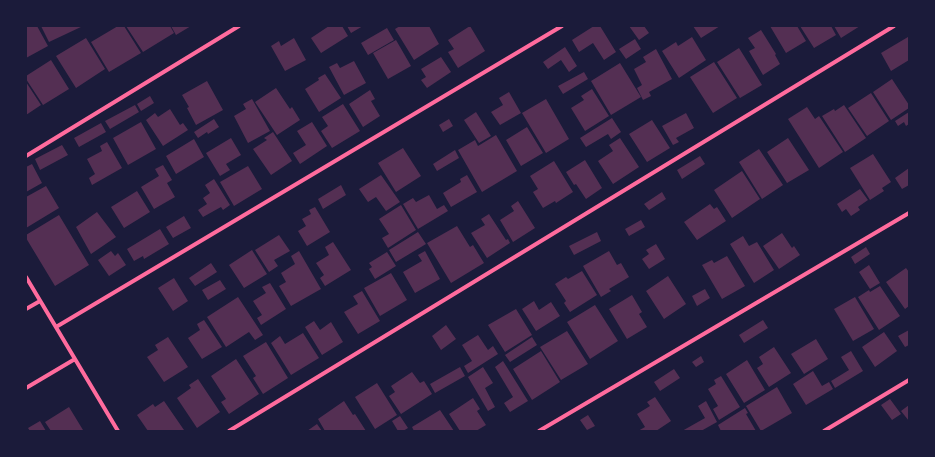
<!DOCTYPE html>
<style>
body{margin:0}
#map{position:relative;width:935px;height:457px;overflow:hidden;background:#1b1b3a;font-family:Poppins,sans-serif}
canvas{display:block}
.frame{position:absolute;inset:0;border:27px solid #1b1b3a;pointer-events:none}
</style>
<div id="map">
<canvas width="935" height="457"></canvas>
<div class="frame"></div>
</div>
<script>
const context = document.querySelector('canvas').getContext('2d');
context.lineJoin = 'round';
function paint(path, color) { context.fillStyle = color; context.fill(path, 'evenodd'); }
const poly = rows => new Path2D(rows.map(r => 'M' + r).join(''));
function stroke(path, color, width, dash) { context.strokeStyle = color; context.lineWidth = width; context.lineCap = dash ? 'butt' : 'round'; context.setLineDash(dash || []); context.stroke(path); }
const building = poly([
 [26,26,37,26,48,46,26,58],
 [41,26,83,26,49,42],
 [118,26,124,26,141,53,109,72,91,42],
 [126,26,170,26,174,33,143,52],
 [171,26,191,26,176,35],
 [329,26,342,26,348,36,321,53,311,38],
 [347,26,363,26,351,33],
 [400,26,429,26,439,44,414,60,395,29],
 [470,26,485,51,458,68,448,52,454,49,448,40],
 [594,26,600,26,616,52,604,60,593,43,579,52,572,40],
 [629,26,644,26,649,33,639,40],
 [693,26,720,26,701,38],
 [770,26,797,26,806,41,786,53],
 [800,26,831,26,836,35,814,48],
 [834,26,860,26,841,38],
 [387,28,394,40,368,55,361,43],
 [761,30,776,54,775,55,780,64,763,75,749,51,755,48,748,38],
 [692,37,706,60,679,78,662,51,676,42,678,46],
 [908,37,909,39,909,60,891,71,881,53],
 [86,38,105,69,76,88,56,56],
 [294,38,306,60,285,71,271,46,279,41,281,46],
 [635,39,641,49,626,59,619,49],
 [396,40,411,66,388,79,373,53],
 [565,47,577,66,569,72,561,60,548,69,543,62],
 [739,48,762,85,740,98,717,62],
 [656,49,672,79,649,92,651,96,643,100,637,88,642,85,634,69,646,62,643,57],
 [441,57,451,72,427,88,421,80,426,77,421,69],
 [51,60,69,89,43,105,26,79,26,76],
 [354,61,366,83,344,95,329,67,337,63,340,68],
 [714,62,737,98,713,113,690,77],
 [620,63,641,97,611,115,591,81],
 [584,72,588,79,563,94,558,86],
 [325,74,341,98,319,112,305,89,319,80,318,78],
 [892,79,909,105,909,108,891,120,873,92],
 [207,81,223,110,196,125,187,108,189,107,182,95],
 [26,82,41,105,26,115],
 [276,88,290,109,292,107,300,120,277,135,255,102],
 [592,89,609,116,585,131,571,108,584,100,581,96],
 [370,90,375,99,371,101,380,116,363,127,349,104],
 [509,92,521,113,500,125,491,112,503,105,499,98],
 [871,93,889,121,867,136,848,108],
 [150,96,154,103,141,111,137,104],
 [252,99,270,131,248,143,234,116,246,109,243,104],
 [546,99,569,139,546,153,522,113],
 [343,104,360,131,332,148,321,131,328,126,322,117],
 [135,105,139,112,110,129,105,121],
 [844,105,866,138,845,152,822,116,834,109,835,111],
 [807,107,815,119,819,116,843,152,819,168,788,119],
 [170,109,180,125,183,123,188,130,163,146,146,120,155,113,158,117],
 [476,112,491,136,479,143,464,120],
 [909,112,909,124,906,126,904,122,898,126,895,121],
 [686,113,694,128,676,138,679,142,673,145,662,126],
 [612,118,621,132,611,139,608,134,586,147,580,138],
 [214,119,219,127,208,134,207,132,198,138,194,132],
 [449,119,453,126,443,132,439,125],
 [652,120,670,148,647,162,629,134],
 [141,122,156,149,128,165,113,138],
 [312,122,327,146,300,164,293,153,306,145,297,131],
 [101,123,106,132,79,147,74,138],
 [527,127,543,153,521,166,506,140],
 [273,132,292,161,271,175,253,149,267,140,264,138],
 [496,135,517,171,482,192,458,150,475,140,478,146],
 [231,138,241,155,226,164,230,170,220,176,206,153],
 [620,138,639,167,613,184,598,161,613,151,609,145],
 [788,138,809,170,787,183,767,152],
 [194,139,204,157,176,174,166,156],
 [107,142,122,168,92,185,89,178,95,174,87,159,102,151,100,146],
 [62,145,68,155,40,170,35,159],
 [403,148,421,176,396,192,378,163],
 [759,149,783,185,762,199,739,162],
 [455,150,459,158,437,171,433,164],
 [873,154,891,182,882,188,884,191,870,200,850,168],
 [700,156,705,164,682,179,677,170],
 [585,160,602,188,586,199,576,184,574,185,566,172],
 [554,161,573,192,556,203,555,201,543,208,533,192,538,189,530,176],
 [32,164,42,183,26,192,26,167],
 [163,165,172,180,167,183,175,197,154,209,141,187,159,176,155,169],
 [248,166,262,189,234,206,220,182],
 [909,168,909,185,902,189,895,178],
 [742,171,760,199,732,218,714,190],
 [381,175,400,202,386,211,376,197,368,202,359,189],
 [467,175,477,192,451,207,443,193,461,182,460,179],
 [214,179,230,205,223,210,221,207,203,217,198,210,207,204,203,198,210,193,205,185],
 [341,185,346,195,323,209,318,199],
 [46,186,59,208,26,228,26,197],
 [860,189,868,200,858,207,860,210,851,216,846,209,842,212,837,204],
 [137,191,150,212,124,228,111,207],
 [662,192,666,199,649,210,644,204],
 [429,195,437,209,444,205,448,211,418,229,403,204,413,198,416,202],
 [518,201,535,228,513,242,500,220,514,211,511,206],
 [710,204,714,209,717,207,726,221,697,240,684,222],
 [401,205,416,230,388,248,382,238,389,234,379,219],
 [315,207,330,232,307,246,298,231,306,226,302,219,311,214,309,210],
 [97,212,116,237,91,254,76,227],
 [489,214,506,240,508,239,510,243,487,258,471,233,485,225,481,219],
 [59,215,89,265,55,286,26,238,26,235],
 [184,216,191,228,173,238,166,227],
 [641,220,645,227,629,236,625,229],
 [457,226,470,247,473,245,484,263,451,283,427,243],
 [160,229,169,244,144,259,143,256,134,261,127,249],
 [418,232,426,244,396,262,389,250],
 [597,232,601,241,574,255,569,246],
 [782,233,792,248,794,246,800,255,779,269,763,246],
 [279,235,290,251,274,260,278,266,269,272,255,250],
 [743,236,749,246,757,242,774,270,754,283,730,244],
 [333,242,351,270,325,286,320,278,324,275,316,263,329,255,325,247],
 [656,244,665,259,649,269,642,259,649,254,646,250],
 [866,247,870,254,855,264,851,257],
 [252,250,267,274,244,288,229,265],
 [111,251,115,256,118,253,126,265,109,276,98,260],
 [299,251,321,289,291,306,279,286,286,282,281,273,295,264,291,256],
 [425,251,440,279,415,293,403,272,422,261,418,255],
 [609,251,617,265,621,263,629,277,609,289,611,291,601,297,583,266],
 [387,252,396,266,375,279,369,269,372,267,369,263],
 [727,256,745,286,722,299,702,265,712,260,714,263],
 [211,263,217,272,195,286,189,278],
 [869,265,880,283,870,289,859,272],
 [906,268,909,272,909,306,905,309,886,282],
 [582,271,597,295,570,312,564,303,566,301,555,284,566,277,568,279],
 [391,273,407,300,380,316,364,288],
 [668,276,686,304,664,319,646,291],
 [174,278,188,301,173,311,158,288],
 [220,280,226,289,208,300,202,290],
 [270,283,286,309,261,325,257,318,262,315,253,301,266,293,262,287],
 [880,286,900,316,879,330,858,297,869,290,870,292],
 [705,289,710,298,697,306,692,296],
 [362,291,380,321,358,334,344,312,358,304,353,296],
 [632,295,642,312,639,314,647,327,627,339,609,309],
 [238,297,263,335,255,340,249,332,226,347,207,317],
 [855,297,874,329,853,341,834,309],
 [534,301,539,310,551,302,560,316,536,331,522,309],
 [595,305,618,341,590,359,567,322],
 [516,309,532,335,505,352,488,325],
 [204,320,222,347,202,359,188,338,200,330,197,324],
 [763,320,768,328,744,343,739,335],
 [314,321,320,330,331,322,343,342,322,355,305,327],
 [446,325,456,339,441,350,432,336],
 [909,330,909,345,905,347,898,336],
 [567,331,588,364,561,380,540,347],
 [884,332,897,351,875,367,862,347],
 [303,333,319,358,291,375,271,343,280,336,285,344],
 [478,335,488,350,493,346,498,354,468,373,464,366,472,361,462,345],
 [168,337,188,367,164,382,147,357,158,350,155,345],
 [532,337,537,345,510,362,505,355],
 [816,339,828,359,804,374,791,354],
 [266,342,288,378,263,394,253,378,256,376,243,356],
 [774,347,791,373,769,387,757,368,763,364,759,357],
 [541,351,560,382,532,400,513,369],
 [851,351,863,371,835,388,831,381,849,370,841,357],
 [701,356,704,362,696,367,692,362],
 [236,359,259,394,229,414,221,402,226,399,211,376],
 [747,360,765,390,744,403,726,374],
 [503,361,528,401,510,412,504,403,513,397,495,367],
 [460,367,465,376,435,393,430,384],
 [483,367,493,383,485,388,495,407,488,411,468,377],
 [674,369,680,378,660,391,654,382],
 [813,371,822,386,829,382,833,389,806,405,793,384],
 [412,372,420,383,424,381,432,394,401,414,389,396,395,392,391,386],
 [721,376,740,407,719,420,713,409,718,406,708,389,716,384,714,380],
 [198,379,220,412,197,428,177,398,191,388,189,385],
 [377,383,397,415,375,429,355,397],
 [777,387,792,413,761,431,746,406],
 [655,397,671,421,656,431,638,431,645,427,637,414,650,406,647,402],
 [473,398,480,409,477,411,486,425,476,431,460,431,449,414],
 [890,399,901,414,892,420,881,405],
 [164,401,184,430,183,431,148,431,137,415,153,404,155,407],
 [344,401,353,415,355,414,366,431,325,431,318,419],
 [706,401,717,422,701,431,682,431,705,418,698,406],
 [909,405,909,421,901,411],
 [69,407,83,430,81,431,51,431,45,422],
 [745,408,748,413,746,414,756,431,721,431,718,425],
 [440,410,454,431,414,431,412,427],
 [588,415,595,426,587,430,580,420],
 [400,416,408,428,403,431,398,431,392,421],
 [40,421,46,431,30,431,28,428],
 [317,424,322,431,307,431]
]);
const minor = poly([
 [26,156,239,26],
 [26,277,118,431],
 [26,309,40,301],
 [56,327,562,26],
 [26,388,75,359],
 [229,431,894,26],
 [539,431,909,213],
 [824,431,909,380]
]);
paint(building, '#542f53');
stroke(minor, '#ff6b9d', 4);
</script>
